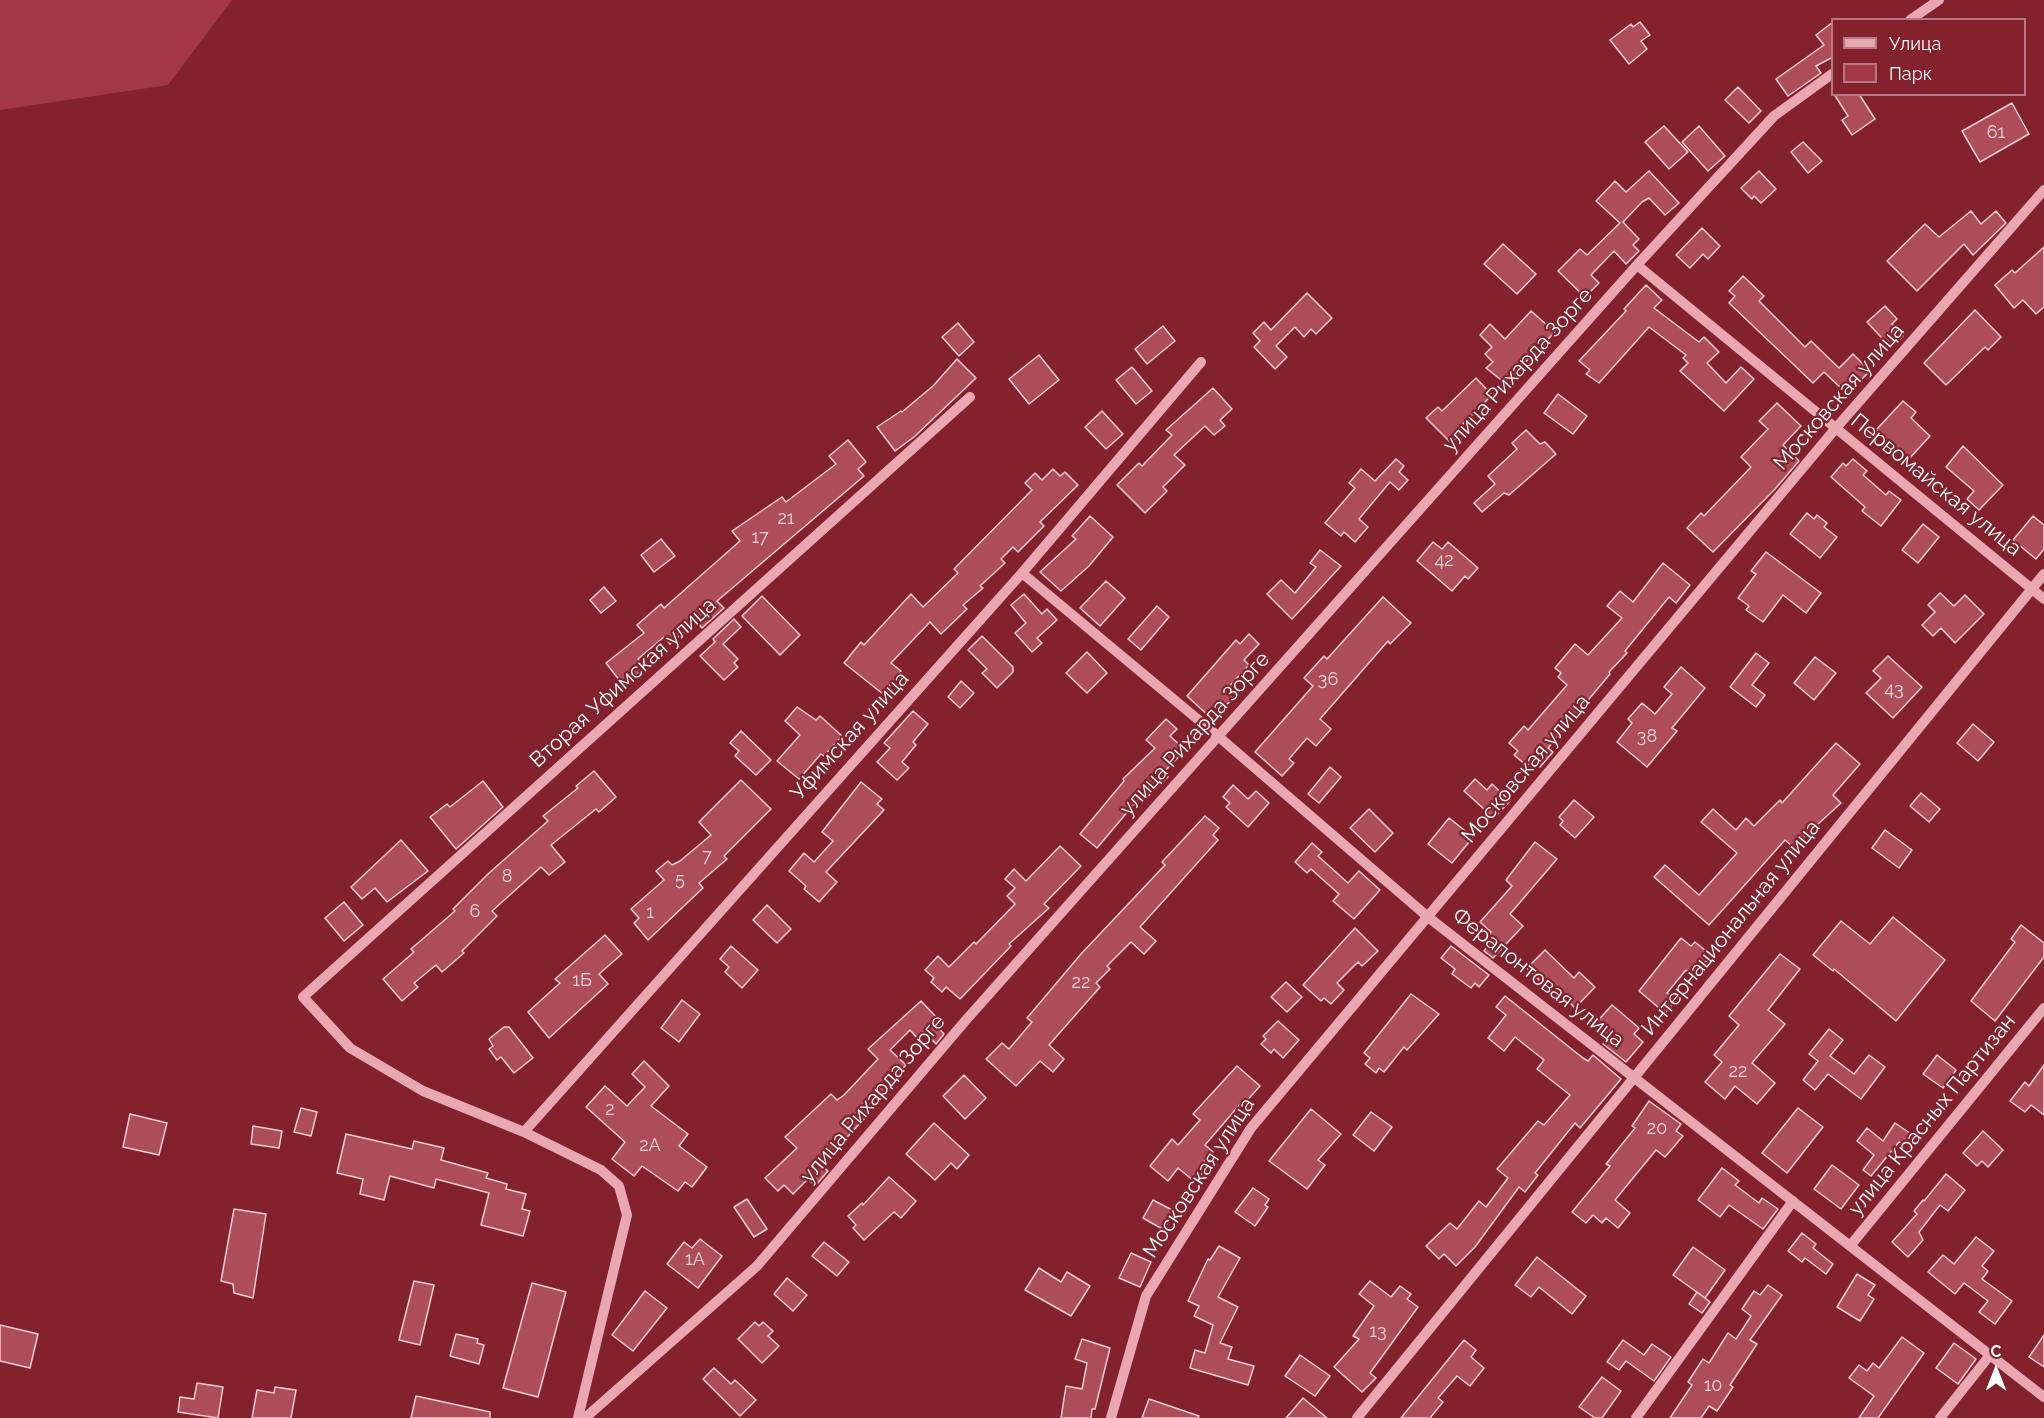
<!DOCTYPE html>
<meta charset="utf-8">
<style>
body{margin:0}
#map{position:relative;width:2044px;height:1418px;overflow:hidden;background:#83212d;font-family:Raleway,sans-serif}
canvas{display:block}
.legend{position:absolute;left:1831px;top:18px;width:195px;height:78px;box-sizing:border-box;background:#83212d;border:2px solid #b57a81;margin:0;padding:8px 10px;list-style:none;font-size:18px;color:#fff}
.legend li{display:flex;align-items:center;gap:12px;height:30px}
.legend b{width:30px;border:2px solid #b57a81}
.north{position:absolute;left:1966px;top:1340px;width:60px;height:60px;-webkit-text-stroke:4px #83212d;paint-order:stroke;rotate:0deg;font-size:16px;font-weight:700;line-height:24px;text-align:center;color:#fff}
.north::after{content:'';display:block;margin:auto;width:21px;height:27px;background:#fff;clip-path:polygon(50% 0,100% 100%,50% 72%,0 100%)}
</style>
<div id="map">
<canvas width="2044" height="1418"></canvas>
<ul class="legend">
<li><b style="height:8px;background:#e9a8b1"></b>Улица</li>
<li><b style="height:16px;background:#a23846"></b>Парк</li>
</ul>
<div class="north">С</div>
</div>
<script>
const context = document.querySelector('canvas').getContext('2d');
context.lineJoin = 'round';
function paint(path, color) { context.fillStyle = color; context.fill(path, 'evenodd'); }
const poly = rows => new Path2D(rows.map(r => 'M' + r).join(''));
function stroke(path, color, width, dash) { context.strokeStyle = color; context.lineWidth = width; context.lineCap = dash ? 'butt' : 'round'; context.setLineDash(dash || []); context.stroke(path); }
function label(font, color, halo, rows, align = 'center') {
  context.font = font + ' Raleway,sans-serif'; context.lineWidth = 4.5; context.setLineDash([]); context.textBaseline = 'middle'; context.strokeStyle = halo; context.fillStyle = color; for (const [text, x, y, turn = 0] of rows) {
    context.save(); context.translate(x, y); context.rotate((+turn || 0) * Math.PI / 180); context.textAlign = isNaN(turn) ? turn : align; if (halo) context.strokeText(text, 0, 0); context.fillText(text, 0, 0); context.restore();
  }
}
const green = poly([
 [0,0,232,0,168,85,0,110]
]);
const building = poly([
 [1640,22,1650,35,1641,41,1647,49,1629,64,1610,40,1631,24,1633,27,1640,22],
 [1833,22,1833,57,1816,66,1821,73,1788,96,1776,79,1824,45,1816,35,1833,22],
 [1738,87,1761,111,1749,123,1725,100,1738,87],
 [1834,94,1859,94,1875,119,1852,135,1842,120,1848,116,1834,94],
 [2012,103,2029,134,1980,162,1962,131,2012,103],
 [1664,126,1688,152,1669,169,1645,142,1664,126],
 [1699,126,1725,156,1708,171,1682,142,1699,126],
 [1803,142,1822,161,1808,173,1791,152,1803,142],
 [1649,171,1679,203,1665,215,1649,198,1642,202,1623,222,1639,239,1633,245,1639,251,1626,264,1614,251,1591,275,1599,283,1585,297,1558,271,1580,249,1587,255,1620,223,1596,201,1615,181,1626,192,1649,171],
 [1759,171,1776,189,1761,203,1754,196,1752,199,1741,188,1759,171],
 [1971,211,1981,224,1996,211,2006,223,1973,255,1964,244,1917,291,1887,261,1925,224,1939,237,1971,211],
 [1702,228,1720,246,1708,259,1703,254,1690,268,1676,255,1702,228],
 [1503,244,1536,274,1517,294,1484,264,1503,244],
 [2044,247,2044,307,2036,314,2023,300,2014,308,1995,285,2012,270,2015,273,2044,247],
 [1743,276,1764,296,1759,301,1805,347,1811,341,1839,368,1853,354,1870,371,1847,394,1824,372,1813,383,1729,303,1735,296,1729,291,1743,276],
 [1646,285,1662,300,1654,308,1699,342,1704,337,1719,352,1707,363,1726,383,1741,367,1754,379,1724,411,1680,371,1688,363,1683,358,1686,355,1649,327,1599,383,1586,374,1590,370,1579,361,1626,311,1624,309,1646,285],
 [1307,293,1332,318,1316,334,1311,329,1304,337,1295,327,1276,346,1287,357,1275,369,1254,347,1260,341,1253,333,1264,322,1271,330,1307,293],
 [1885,306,1897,319,1892,324,1903,336,1891,348,1867,322,1885,306],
 [1975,310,2001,337,1988,350,1985,347,1946,385,1924,363,1975,310],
 [1531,311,1555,332,1505,383,1486,368,1493,362,1485,354,1492,347,1480,335,1490,324,1505,339,1531,311],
 [958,323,974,342,959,356,942,337,958,323],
 [1163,326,1175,341,1147,364,1135,349,1163,326],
 [1039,355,1059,380,1029,404,1009,379,1039,355],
 [957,359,976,378,914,437,895,451,877,427,901,411,902,412,933,386,957,359],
 [1132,367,1152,391,1136,404,1116,380,1132,367],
 [1476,378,1492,395,1459,428,1463,432,1451,443,1426,418,1438,407,1442,411,1476,378],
 [1213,388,1232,409,1220,420,1225,426,1214,435,1205,426,1174,455,1185,465,1163,487,1167,491,1145,513,1117,485,1139,463,1142,466,1172,435,1166,430,1213,388],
 [1558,394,1587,416,1573,434,1544,413,1558,394],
 [1903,401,1916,412,1911,418,1930,436,1908,460,1876,430,1903,401],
 [1777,403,1801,426,1783,445,1799,461,1775,489,1713,552,1687,528,1701,513,1704,516,1751,467,1741,457,1768,429,1759,421,1777,403],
 [1102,411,1123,434,1106,449,1085,427,1102,411],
 [1526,430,1540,444,1545,442,1556,454,1509,495,1504,493,1482,512,1474,503,1495,484,1488,476,1517,449,1512,443,1526,430],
 [848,440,866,462,858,469,864,476,717,601,724,608,702,628,697,622,670,644,664,637,638,659,645,668,623,685,606,663,644,633,637,625,661,604,664,608,740,541,732,531,782,497,786,502,836,464,829,456,848,440],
 [1963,446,2003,485,1979,510,1967,499,1974,491,1946,467,1963,446],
 [1396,459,1404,466,1399,472,1408,480,1399,490,1390,482,1359,519,1368,527,1355,542,1344,532,1341,536,1325,523,1355,488,1349,483,1361,469,1375,481,1396,459],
 [1853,459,1867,471,1863,475,1886,495,1889,491,1901,500,1881,526,1862,511,1865,507,1831,477,1843,463,1846,466,1853,459],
 [1053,469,1060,476,1065,472,1078,485,1040,522,1044,526,1018,552,1013,547,1001,559,1005,563,980,586,983,588,963,605,967,609,941,634,930,622,891,663,901,671,883,694,844,663,861,642,864,645,911,594,923,607,958,573,954,569,1032,490,1025,483,1035,473,1042,480,1053,469],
 [1807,513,1814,519,1817,515,1827,523,1824,527,1837,537,1820,558,1790,534,1807,513],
 [1090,516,1113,537,1089,566,1061,591,1040,572,1076,539,1072,536,1090,516],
 [2033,516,2044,525,2044,549,2036,559,2013,540,2033,516],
 [1923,524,1939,537,1918,563,1902,550,1923,524],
 [661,539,675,556,654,572,641,555,661,539],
 [1433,542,1442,549,1448,542,1478,568,1468,579,1465,576,1452,591,1417,561,1433,542],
 [1320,550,1341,566,1292,619,1267,594,1281,580,1295,593,1316,567,1310,563,1320,550],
 [1766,552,1821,593,1806,613,1783,595,1763,622,1746,610,1749,606,1738,598,1756,574,1751,571,1766,552],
 [1663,563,1690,585,1676,603,1669,597,1625,651,1627,653,1609,672,1610,674,1548,748,1553,752,1540,767,1532,760,1527,766,1514,755,1518,751,1509,743,1524,726,1528,730,1567,685,1558,677,1561,673,1555,668,1575,644,1588,655,1622,618,1607,606,1620,591,1633,602,1663,563],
 [1106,581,1125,598,1100,626,1080,608,1106,581],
 [604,587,616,601,601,613,590,600,604,587],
 [1940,593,1954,606,1965,595,1984,614,1955,643,1941,628,1933,636,1922,625,1935,612,1928,605,1940,593],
 [1024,594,1042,614,1047,609,1057,620,1037,638,1042,643,1032,652,1015,633,1026,623,1011,605,1024,594],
 [762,596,800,635,780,655,742,616,762,596],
 [1383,597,1411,623,1390,644,1388,641,1320,719,1331,729,1316,746,1307,738,1289,759,1294,763,1282,776,1255,752,1313,686,1304,678,1324,656,1327,659,1383,597],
 [1157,606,1169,617,1141,650,1128,639,1157,606],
 [734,619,741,627,723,644,738,659,734,663,738,667,724,680,700,656,715,642,713,639,734,619],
 [1249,634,1259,644,1244,660,1249,665,1225,691,1233,698,1213,720,1187,696,1236,640,1240,644,1249,634],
 [982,636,1013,667,1013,672,997,688,982,673,987,669,968,650,982,636],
 [1087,652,1107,673,1087,693,1066,673,1087,652],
 [1756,653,1769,663,1752,685,1765,695,1756,707,1730,687,1756,653],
 [1888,656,1922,687,1893,718,1866,693,1881,678,1873,671,1888,656],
 [1815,657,1836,673,1814,700,1794,683,1815,657],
 [1681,667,1705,688,1672,728,1677,731,1647,767,1617,742,1632,723,1628,719,1642,703,1655,714,1672,694,1664,687,1681,667],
 [961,681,974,693,960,708,948,697,961,681],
 [797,707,816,720,820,716,842,736,824,756,821,754,799,779,777,761,800,735,785,721,797,707],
 [913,711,928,724,913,742,916,745,902,762,909,768,897,780,877,762,890,748,884,743,913,711],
 [1166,719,1177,729,1170,736,1185,750,1164,772,1168,777,1143,801,1140,797,1097,848,1080,834,1124,781,1123,779,1155,748,1146,740,1166,719],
 [1973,724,1994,742,1978,761,1957,743,1973,724],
 [741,731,771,760,756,775,735,756,739,751,730,743,741,731],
 [1836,743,1860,764,1833,795,1841,803,1793,847,1785,840,1709,925,1654,877,1665,865,1699,895,1737,853,1701,822,1713,809,1736,830,1746,818,1754,826,1780,800,1782,803,1836,743],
 [1330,767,1341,777,1319,803,1308,794,1330,767],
 [594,771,616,797,599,812,596,809,551,845,565,862,549,875,541,867,492,911,497,916,462,951,464,953,442,972,436,965,414,983,418,987,402,1001,383,979,414,952,411,949,455,911,453,909,489,873,548,821,543,816,578,788,576,786,594,771],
 [1475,779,1487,790,1492,784,1510,801,1494,818,1464,791,1475,779],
 [741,780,771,809,724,856,727,859,699,883,703,888,648,940,634,923,639,918,631,909,664,880,656,871,668,861,672,865,680,861,711,835,699,822,741,780],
 [483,781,503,807,456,849,430,817,447,804,450,807,483,781],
 [861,782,882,799,877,804,884,810,826,872,837,882,819,902,804,889,806,886,789,871,804,853,814,862,833,841,822,832,861,782],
 [1233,785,1248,799,1256,791,1269,803,1248,827,1226,807,1230,803,1223,797,1233,785],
 [1921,793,1940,809,1929,822,1910,806,1921,793],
 [1574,800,1594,817,1575,838,1560,825,1563,821,1559,817,1574,800],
 [1369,809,1393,833,1375,852,1350,828,1369,809],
 [1205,816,1219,828,1213,835,1218,840,1140,927,1156,941,1144,954,1131,942,1107,966,1110,969,1096,983,1100,987,1049,1045,1064,1059,1053,1072,1040,1061,1016,1086,986,1059,1002,1043,1009,1049,1032,1022,1027,1018,1081,954,1165,865,1162,862,1205,816],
 [1449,818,1473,837,1452,863,1428,844,1449,818],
 [1885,830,1912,850,1899,868,1872,848,1885,830],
 [401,840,428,871,387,902,375,888,362,899,351,887,401,840],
 [1535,842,1557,859,1510,914,1523,926,1493,958,1484,951,1492,941,1487,936,1491,932,1480,922,1512,886,1506,880,1535,842],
 [1312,843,1322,852,1318,856,1348,883,1359,871,1380,890,1354,919,1333,901,1339,894,1311,869,1307,873,1295,862,1312,843],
 [1060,846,1081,866,1044,904,1049,908,1009,944,1011,946,960,999,946,987,942,992,931,982,934,978,925,970,938,956,949,967,974,942,976,944,1015,904,1007,896,1015,888,1005,879,1014,869,1026,881,1060,846],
 [344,902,363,925,344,941,325,918,344,902],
 [767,905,791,929,777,943,753,920,767,905],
 [1893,917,1945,960,1896,1021,1834,969,1833,971,1813,955,1841,921,1870,944,1893,917],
 [2021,925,2044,943,2044,957,1995,1021,1971,1001,2015,942,2011,939,2021,925],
 [1355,928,1378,951,1362,966,1358,962,1337,983,1344,990,1331,1004,1324,998,1321,1001,1303,985,1355,928],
 [605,935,622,954,599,974,608,984,549,1038,528,1012,560,983,555,979,605,935],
 [1681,938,1691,946,1695,942,1711,955,1694,977,1686,970,1667,993,1676,1001,1665,1013,1639,991,1681,938],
 [731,946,758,970,742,988,725,972,729,967,720,959,731,946],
 [1451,946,1489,975,1479,987,1475,983,1471,988,1452,974,1455,969,1441,958,1451,946],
 [1545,950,1574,978,1579,972,1595,987,1575,1008,1543,977,1540,981,1527,968,1545,950],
 [1780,954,1800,969,1768,1010,1785,1024,1752,1063,1775,1083,1757,1104,1735,1086,1725,1099,1705,1082,1722,1062,1714,1055,1739,1025,1729,1016,1780,954],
 [1286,982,1302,997,1287,1012,1271,997,1286,982],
 [1411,994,1439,1014,1407,1050,1404,1047,1384,1072,1379,1068,1376,1073,1365,1064,1370,1058,1364,1053,1411,994],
 [1505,996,1583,1058,1588,1061,1593,1055,1621,1079,1580,1128,1575,1123,1535,1173,1538,1175,1525,1192,1519,1187,1475,1247,1456,1266,1444,1254,1439,1259,1426,1246,1450,1223,1457,1229,1479,1201,1486,1207,1508,1178,1497,1169,1538,1121,1544,1125,1570,1095,1537,1069,1544,1060,1515,1037,1504,1051,1488,1038,1506,1015,1496,1007,1505,996],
 [682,1000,700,1014,679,1042,661,1028,682,1000],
 [921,1001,938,1019,934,1023,944,1034,936,1044,924,1031,917,1038,910,1030,890,1050,906,1065,890,1082,893,1084,863,1114,866,1117,821,1165,828,1171,815,1186,808,1179,793,1194,784,1185,778,1191,765,1178,797,1148,785,1137,831,1094,837,1100,844,1095,878,1059,868,1049,921,1001],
 [1612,1005,1639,1028,1634,1034,1643,1042,1626,1062,1603,1044,1608,1038,1594,1025,1612,1005],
 [1278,1021,1299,1040,1283,1058,1274,1049,1271,1053,1261,1044,1266,1039,1263,1036,1278,1021],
 [504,1027,509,1027,533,1058,514,1073,501,1057,497,1060,489,1049,493,1046,489,1039,504,1027],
 [1829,1029,1843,1040,1830,1056,1854,1074,1869,1055,1885,1067,1861,1099,1828,1074,1815,1090,1803,1080,1818,1061,1809,1054,1829,1029],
 [1937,1055,1956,1070,1943,1088,1923,1074,1937,1055],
 [644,1061,669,1086,651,1106,688,1134,679,1146,707,1167,692,1187,685,1182,678,1191,642,1166,634,1176,612,1159,625,1142,586,1107,605,1086,627,1106,645,1087,632,1074,644,1061],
 [2044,1065,2044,1115,2031,1105,2025,1112,2010,1101,2025,1082,2029,1086,2044,1065],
 [1237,1066,1260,1086,1244,1104,1242,1102,1205,1145,1213,1152,1202,1164,1207,1168,1195,1182,1178,1168,1168,1181,1150,1166,1172,1139,1178,1145,1200,1120,1193,1114,1237,1066],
 [964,1075,986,1098,965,1119,943,1096,964,1075],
 [1649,1101,1681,1124,1676,1131,1683,1136,1665,1157,1656,1150,1615,1200,1630,1213,1618,1228,1606,1218,1602,1223,1593,1215,1586,1223,1572,1212,1610,1166,1606,1164,1635,1128,1632,1126,1649,1101],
 [301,1108,317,1112,311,1136,294,1132,301,1108],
 [1798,1108,1823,1127,1787,1173,1762,1153,1798,1108],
 [1311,1109,1341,1134,1318,1160,1325,1165,1307,1189,1269,1161,1311,1109],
 [1371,1112,1392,1127,1374,1151,1353,1135,1371,1112],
 [130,1114,167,1123,159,1155,123,1147,130,1114],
 [934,1123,969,1155,957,1169,951,1163,935,1180,906,1154,934,1123],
 [1895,1123,1911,1134,1903,1145,1899,1142,1871,1176,1863,1170,1874,1155,1857,1141,1867,1128,1883,1141,1895,1123],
 [253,1126,282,1131,279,1148,251,1144,253,1126],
 [1983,1131,2003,1150,1988,1167,1982,1161,1977,1166,1963,1153,1983,1131],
 [346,1134,412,1149,414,1141,444,1148,441,1160,488,1173,486,1178,507,1184,506,1189,526,1194,522,1209,530,1211,523,1236,481,1225,489,1193,436,1179,434,1188,390,1176,384,1200,360,1194,363,1179,337,1173,346,1134],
 [1832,1165,1859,1185,1841,1209,1814,1189,1832,1165],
 [1722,1168,1739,1181,1735,1185,1759,1203,1762,1198,1778,1209,1763,1229,1729,1205,1720,1217,1698,1200,1722,1168],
 [1946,1174,1965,1190,1948,1211,1940,1205,1919,1232,1923,1240,1908,1257,1892,1242,1917,1214,1914,1211,1923,1200,1924,1201,1946,1174],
 [889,1177,916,1201,901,1218,894,1212,864,1240,853,1228,856,1225,848,1216,862,1203,863,1205,889,1177],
 [1253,1188,1269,1199,1265,1205,1268,1207,1255,1226,1235,1212,1253,1188],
 [747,1199,767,1229,754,1237,734,1207,747,1199],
 [1153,1200,1174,1211,1164,1230,1143,1218,1153,1200],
 [234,1209,266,1214,253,1298,234,1293,233,1284,221,1281,234,1209],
 [1802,1233,1816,1244,1813,1248,1833,1264,1826,1274,1805,1258,1802,1262,1788,1251,1802,1233],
 [1976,1237,1994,1251,1982,1266,1988,1271,1982,1279,2012,1301,1995,1324,1979,1312,1988,1301,1964,1283,1955,1294,1928,1272,1943,1255,1954,1264,1976,1237],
 [700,1239,722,1256,698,1288,667,1264,684,1242,692,1248,700,1239],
 [824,1242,849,1262,837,1276,812,1256,824,1242],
 [1219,1246,1240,1258,1218,1297,1238,1307,1220,1343,1232,1347,1228,1359,1254,1366,1248,1385,1190,1368,1195,1350,1205,1353,1213,1325,1194,1316,1199,1306,1188,1301,1208,1259,1210,1260,1219,1246],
 [1693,1247,1725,1270,1705,1298,1673,1275,1693,1247],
 [1131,1253,1151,1262,1140,1287,1119,1278,1131,1253],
 [1537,1257,1586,1296,1572,1314,1539,1287,1531,1297,1515,1285,1537,1257],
 [1039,1268,1061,1282,1067,1272,1090,1286,1071,1316,1025,1290,1039,1268],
 [1857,1274,1875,1285,1868,1295,1874,1299,1860,1321,1837,1307,1857,1274],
 [787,1278,807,1295,793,1311,774,1294,787,1278],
 [414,1281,434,1285,420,1345,399,1340,414,1281],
 [1370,1281,1391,1297,1400,1286,1411,1294,1407,1299,1418,1307,1370,1373,1376,1378,1362,1392,1334,1367,1359,1339,1353,1336,1374,1306,1359,1294,1370,1281],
 [532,1283,566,1292,538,1397,503,1388,532,1283],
 [1768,1285,1782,1295,1750,1340,1757,1344,1730,1385,1733,1387,1717,1411,1709,1406,1701,1418,1670,1418,1692,1385,1688,1382,1703,1359,1709,1363,1728,1333,1736,1339,1751,1316,1742,1309,1754,1291,1760,1295,1768,1285],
 [645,1291,667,1308,633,1351,612,1335,645,1291],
 [1697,1292,1710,1302,1702,1313,1689,1304,1697,1292],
 [755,1322,759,1326,763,1322,773,1331,768,1336,779,1346,762,1363,738,1339,755,1322],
 [0,1325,38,1334,30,1368,0,1361,0,1325],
 [456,1334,478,1339,477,1343,484,1345,479,1364,450,1356,456,1334],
 [2044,1335,2044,1367,2029,1357,2044,1335],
 [1902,1337,1924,1353,1878,1418,1859,1418,1874,1396,1849,1378,1859,1365,1867,1371,1873,1363,1879,1368,1902,1337],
 [1082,1339,1110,1348,1095,1409,1092,1409,1091,1418,1061,1418,1066,1386,1082,1389,1087,1363,1075,1359,1082,1339],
 [1464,1340,1476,1350,1471,1357,1484,1368,1470,1386,1457,1376,1438,1398,1443,1402,1430,1418,1401,1418,1464,1340],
 [1623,1340,1644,1355,1652,1344,1671,1357,1654,1381,1626,1361,1619,1370,1607,1362,1623,1340],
 [1954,1343,1976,1359,1958,1384,1936,1368,1954,1343],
 [1300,1355,1330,1376,1315,1396,1285,1376,1300,1355],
 [714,1368,731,1384,735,1380,756,1400,740,1416,703,1379,714,1368],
 [1602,1377,1621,1391,1602,1418,1595,1418,1579,1407,1602,1377],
 [197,1383,223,1387,218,1418,178,1412,180,1397,194,1399,197,1383],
 [275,1387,296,1390,291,1418,252,1418,257,1390,274,1393,275,1387],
 [416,1396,490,1412,490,1418,411,1418,416,1396],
 [1303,1398,1327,1418,1286,1418,1303,1398],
 [1149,1399,1199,1416,1198,1418,1142,1418,1149,1399]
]);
const minor = poly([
 [1910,20,1939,0],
 [1637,265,2044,599],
 [1022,573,1219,737,1428,917,2044,1397],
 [524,1132,1022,573,1201,362],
 [1850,1246,2044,1008],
 [578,1418,627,1215,619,1186,601,1170,524,1132,423,1091,350,1048,303,997,970,397],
 [585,1418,757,1266,966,1020,1637,265,1774,116,1832,74],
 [1111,1418,1146,1296,1251,1128,1836,428,2044,190],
 [1357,1418,2044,574],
 [1636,1418,1793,1201],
 [1940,1418,1990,1355]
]);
const numberNames = [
 ["61",1996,133],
 ["21",786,519],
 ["17",760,538],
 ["42",1444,561],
 ["36",1328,680],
 ["43",1894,690],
 ["38",1647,737],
 ["7",707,857],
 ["8",507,877],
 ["5",680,880],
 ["6",475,912],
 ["1",650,913],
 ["1Б",582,981],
 ["22",1081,983],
 ["22",1738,1072],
 ["2",610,1110],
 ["20",1657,1129],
 ["2А",650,1146],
 ["1А",695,1260],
 ["13",1378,1332],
 ["10",1713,1386]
];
const streetNames = [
 ["улица Рихарда Зорге",1518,370,-48],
 ["Московская улица",1839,397,-49],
 ["Первомайская улица",1936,485,39],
 ["Вторая Уфимская улица",623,683,-42],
 ["улица Рихарда Зорге",1195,734,-48],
 ["Уфимская улица",850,736,-48],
 ["Московская улица",1526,769,-50],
 ["Интернациональная улица",1731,928,-51],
 ["Ферапонтовая улица",1538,978,38],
 ["улица Рихарда Зорге",873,1099,-50],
 ["улица Красных Партизан",1932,1115,-51],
 ["Московская улица",1199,1178,-57]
];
paint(green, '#a23846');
paint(building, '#ad4d5a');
stroke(building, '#f7ccd2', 1.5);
stroke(minor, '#e9a8b1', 10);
label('18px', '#ead2d6', null, numberNames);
label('21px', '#fff', '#83212d', streetNames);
</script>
